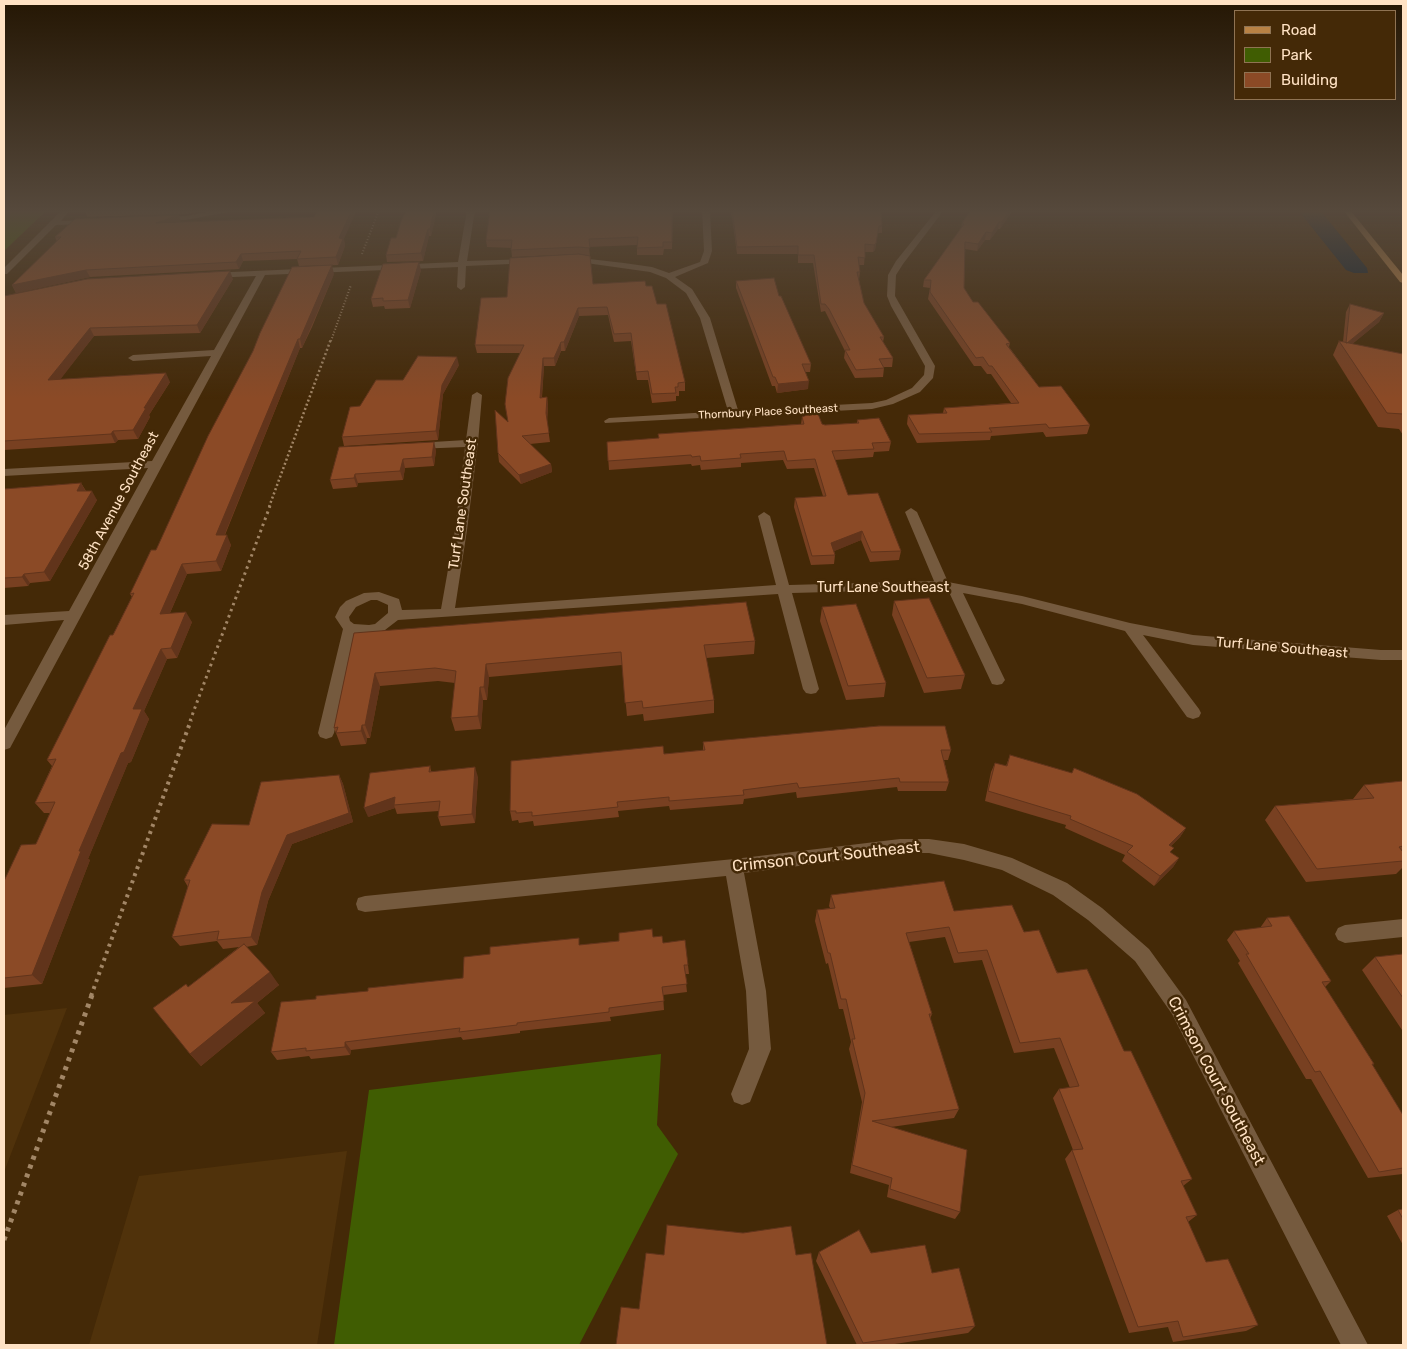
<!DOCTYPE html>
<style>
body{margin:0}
#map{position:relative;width:1407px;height:1349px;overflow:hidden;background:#442907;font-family:Rubik,sans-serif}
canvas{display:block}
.frame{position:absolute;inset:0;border:5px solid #ffe2c4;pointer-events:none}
.legend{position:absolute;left:1234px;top:10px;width:162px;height:90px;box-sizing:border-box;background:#442907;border:1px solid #8f7353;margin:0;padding:6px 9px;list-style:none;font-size:15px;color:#ffe2c4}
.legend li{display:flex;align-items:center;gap:10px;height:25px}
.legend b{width:25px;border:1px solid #8f7353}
</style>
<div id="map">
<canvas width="1407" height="1349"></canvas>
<div class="frame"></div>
<ul class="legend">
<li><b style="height:6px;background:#b98244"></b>Road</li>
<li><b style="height:14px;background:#405d02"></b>Park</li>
<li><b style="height:14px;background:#8b4a26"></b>Building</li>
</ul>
</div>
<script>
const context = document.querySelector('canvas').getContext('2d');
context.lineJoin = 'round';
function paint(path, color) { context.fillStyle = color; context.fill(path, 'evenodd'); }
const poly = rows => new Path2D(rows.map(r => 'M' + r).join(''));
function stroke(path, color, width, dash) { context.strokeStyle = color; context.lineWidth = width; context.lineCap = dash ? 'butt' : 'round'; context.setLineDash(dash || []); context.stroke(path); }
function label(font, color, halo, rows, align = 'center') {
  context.font = font + ' Rubik,sans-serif'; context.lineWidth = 5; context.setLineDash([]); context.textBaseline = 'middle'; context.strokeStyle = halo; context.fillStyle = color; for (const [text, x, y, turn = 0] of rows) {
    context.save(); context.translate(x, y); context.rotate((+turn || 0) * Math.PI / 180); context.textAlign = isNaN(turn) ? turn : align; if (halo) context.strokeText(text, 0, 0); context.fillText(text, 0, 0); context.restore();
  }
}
const built = poly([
 [67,1008,4,1172,4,1015],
 [347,1151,317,1345,89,1345,139,1176]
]);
const green = poly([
 [4,210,47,210,4,251],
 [661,1054,657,1125,678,1154,579,1345,334,1345,369,1090]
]);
const water = poly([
 [1298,210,1320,210,1367,268,1368,273,1354,273,1346,270]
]);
const pathFar4 = poly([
 [362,254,379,210],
 [331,341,351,285]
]);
const pathFar3 = poly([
 [269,507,331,339]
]);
const pathFar2 = poly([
 [190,721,270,506]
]);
const pathFar1 = poly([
 [91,996,191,720]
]);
const path = poly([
 [4,1240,92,995]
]);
const minor = poly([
 [62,210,70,210,61,221,92,220,96,222,92,224,56,225,7,274,4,274,4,268,62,210],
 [219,210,239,210,186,220,160,221,156,219,160,217,186,216,219,210],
 [467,210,475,210,467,261,529,259,533,261,532,263,466,266,465,287,461,290,457,287,458,267,265,275,10,748,4,750,4,730,64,620,4,625,4,615,69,611,148,468,4,476,4,469,152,461,211,356,133,361,128,358,133,355,214,350,256,276,212,278,209,277,209,273,458,262,467,210],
 [702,210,710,210,712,251,708,263,675,277,692,289,710,318,738,410,872,403,886,400,912,388,924,375,925,366,891,306,887,296,888,275,896,261,937,210,944,210,903,264,896,275,895,296,935,366,933,378,920,392,893,404,872,409,605,423,604,421,609,418,728,411,700,318,686,293,666,278,650,272,572,261,568,259,572,257,624,263,652,267,669,273,700,262,704,251,702,210],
 [477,392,482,395,478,443,467,530,455,608,776,585,758,516,764,512,770,516,789,585,934,581,905,512,911,508,917,512,948,582,1022,596,1130,623,1193,635,1381,650,1403,650,1403,660,1381,660,1193,645,1143,635,1199,709,1201,713,1199,717,1193,719,1187,717,1125,631,1022,604,963,593,1005,680,1002,684,997,685,992,684,948,590,943,589,792,593,819,689,816,693,811,694,806,693,803,689,778,594,398,620,385,630,369,635,356,633,334,733,332,737,326,739,320,737,318,733,343,629,335,617,340,607,346,601,364,593,379,592,399,599,402,610,441,609,455,530,465,447,416,449,410,446,416,443,466,440,472,395,477,392],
 [371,600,377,600,388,605,388,613,375,624,369,625,354,624,350,621,349,617,356,607,371,600],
 [900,839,929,839,964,844,1012,858,1067,883,1102,908,1149,949,1186,1000,1368,1345,1341,1345,1172,1014,1135,961,1088,920,1053,895,1002,870,964,860,929,853,900,853,744,873,766,991,771,1049,750,1102,742,1105,734,1102,731,1094,749,1049,746,991,726,876,365,912,358,910,356,904,358,898,365,896,734,859,900,839],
 [1403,919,1403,937,1345,943,1338,940,1335,934,1338,928,1345,925,1403,919]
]);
const major = poly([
 [1343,210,1350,210,1403,275,1403,283,1400,282,1343,210]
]);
const wall = poly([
 [84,210,207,210,186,214,87,217],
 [407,210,437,210,431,236,429,236,423,261,387,262,386,255,396,238],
 [673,210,672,249,664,249,663,255,637,255,637,245,589,247,590,256,580,254,512,257,511,248,487,247,486,240],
 [731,210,881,210,882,226,882,233,878,233,875,250,873,252,865,252,864,265,859,265,860,272,859,280,864,303,884,337,883,342,893,358,892,367,884,367,884,368,883,377,855,378,844,358,845,351,825,311,821,312,813,263,798,263,798,254,737,254],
 [971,210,1013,210,1000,229,998,229,990,240,985,240,977,251,965,249,964,288,973,302,1010,343,1009,347,1039,387,1090,425,1087,434,1046,437,1043,432,991,436,990,440,917,443,907,424,908,415,943,413,944,408,1011,403,991,374,987,374,981,366,974,366,928,299,930,288,923,287,924,280,961,228,962,223],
 [1397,210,1403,210,1403,218],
 [181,222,344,239,345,246,338,265,299,266,297,259,243,261,239,269,90,277,16,293,12,285,57,242,55,237],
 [421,270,410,308,385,309,384,306,373,307,371,299],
 [334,274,312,327,302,348,300,348,225,535,231,545,221,571,187,574,170,613,192,622,177,658,167,659,144,711,149,719,131,762,128,763,88,859,90,860,42,984,4,988,4,881,36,844,50,813,44,813,35,803,52,766,47,760,113,635,132,597,130,594,156,550],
 [233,279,200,333,94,336,60,379,170,382,149,415,150,417,138,439,118,440,115,443,4,450,4,296],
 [736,281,779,296,811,364,810,372,806,372,808,389,777,393,775,386,772,386,736,288],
 [593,284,646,286,657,304,685,382,685,391,679,391,679,396,676,396,676,401,652,403,648,380,637,380,631,341,614,342,608,315,579,316,565,351,561,351,555,366,544,366,542,397,547,397,548,406,547,421,550,442,530,444,551,464,552,472,521,484,499,462,498,453,508,422,520,353,477,353,475,345,507,297],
 [1350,304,1384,313,1379,322,1352,344,1403,354,1403,435,1399,429,1378,427,1333,355,1339,341,1343,342,1346,312],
 [459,365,443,394,438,440,344,446,342,437,360,406,403,380],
 [802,417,825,425,857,423,857,420,891,442,889,451,874,452,873,457,835,460,848,495,901,551,899,560,870,562,861,540,834,551,835,555,834,564,811,565,794,507,795,498,823,496,814,468,787,469,783,460,741,463,741,467,701,470,700,465,692,466,691,464,609,470,607,442,659,438,658,434,801,424],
 [339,447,436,450,434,466,405,468,403,480,358,483,357,487,333,489,330,480],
 [81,483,86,491,97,500,50,581,30,583,28,586,4,588,4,489],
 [894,601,965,675,961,689,924,693,892,615],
 [822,607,886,683,884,697,846,700,820,621],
 [354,633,755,641,754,654,706,658,714,700,714,713,644,721,643,714,627,716,622,665,489,677,487,700,483,700,481,729,455,731,451,718,455,683,438,681,380,686,370,738,367,738,366,744,341,746,334,728],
 [703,742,951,750,948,760,944,760,949,782,946,791,898,791,897,787,797,798,796,792,744,799,743,804,670,810,669,806,618,811,619,817,534,826,533,821,519,823,518,820,512,821,510,811,664,754,703,750],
 [1010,755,1186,828,1180,837,1171,846,1171,853,1179,858,1173,867,1154,886,1122,861,1125,855,1065,828,1066,825,985,801,991,772,995,763,1006,766],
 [430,766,431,771,478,777,475,823,441,826,438,817,439,811,397,814,395,808,368,817],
 [339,775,343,784,353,822,292,844,268,901,257,945,246,947,279,985,257,1003,265,1013,201,1066,190,1054,188,987,239,947,223,949,217,941,180,946,172,937,188,887,184,880,249,825],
 [1403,781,1403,867,1396,874,1306,882,1265,820,1275,806,1353,799,1364,785],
 [831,895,954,911,1024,932,1124,1051,1192,1179,1183,1186,1197,1215,1188,1222,1206,1262,1258,1325,1246,1331,1173,1342,1168,1327,1129,1333,1065,1159,1072,1150,1073,1150,1053,1098,1059,1089,1070,1088,1054,1048,1014,1053,982,960,954,963,945,937,909,942,932,1014,930,1019,959,1109,954,1118,891,1127,960,1212,955,1219,887,1197,889,1185,850,1173,862,1102,849,1049,851,1042,843,1009,839,1009,828,963,826,964,815,921,817,910,830,908,829,906],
 [1267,918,1331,981,1325,987,1374,1064,1372,1065,1403,1115,1403,1174,1368,1178,1311,1079,1306,1079,1238,963,1240,961,1227,940,1234,931,1260,928],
 [653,937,663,943,688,965,689,974,685,974,687,992,663,995,664,1010,610,1017,611,1021,520,1031,520,1033,463,1040,461,1037,351,1050,350,1055,311,1059,309,1056,277,1060,271,1052,316,999,463,978,580,945],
 [1403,954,1403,1030,1402,1030,1362,970,1375,957],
 [1403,1209,1403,1245,1387,1216,1398,1210],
 [819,1252,871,1253,932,1273,975,1326,968,1333,888,1345,857,1345,816,1261]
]);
const shadedWall = poly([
 [184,210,207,210,186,214],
 [352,210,357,210,344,239,345,246,338,265,336,257,339,238],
 [434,210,437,210,431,236,430,229],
 [1010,210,1013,210,1000,229,1002,222],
 [179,215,181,222,156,223],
 [999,222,998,229,990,240,992,233],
 [879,226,875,250,873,252,874,245],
 [428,229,429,236,423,261,421,253],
 [986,232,985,240,977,251,978,244],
 [241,254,243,261,239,269,236,262],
 [419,262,421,270,410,308,408,300],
 [332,265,334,274,302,348,300,339],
 [86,270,90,277,16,293,12,285],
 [230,271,233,279,200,333,197,325],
 [578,308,579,316,565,351,564,342],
 [1384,313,1379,322,1345,350,1346,344],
 [90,328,94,336,53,389,48,380],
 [298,339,300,348,220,546,216,535],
 [561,342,561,351,555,366,554,358],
 [457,357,459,365,443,394,438,440,436,431,442,385],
 [543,358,544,366,541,406,540,398],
 [166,373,170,382,149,415,150,417,138,439,133,430,144,408],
 [809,381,808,389,777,393,778,384],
 [547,397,548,406,547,422,546,413],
 [113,431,118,440,115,443,111,434],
 [434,442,436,450,434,466,432,457],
 [403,459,405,468,403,480,400,471],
 [551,464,552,472,521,484,519,475],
 [355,474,358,483,357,487,354,478],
 [81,483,86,492,77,491],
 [92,491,97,500,50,581,44,572],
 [862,531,861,540,830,553,831,543],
 [227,535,231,545,221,571,216,561],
 [182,564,187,574,165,624,160,614],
 [24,574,30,583,28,586,22,577],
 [186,612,192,622,177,658,171,648],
 [161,649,167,659,144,711,149,719,131,762,128,763,88,859,90,860,42,984,32,975,133,709],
 [486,664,489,677,487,700,484,687],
 [375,673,380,686,370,738,365,725],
 [480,687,483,700,481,729,478,716],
 [362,725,367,738,366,744,361,731],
 [475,767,478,777,475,823,472,814],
 [339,775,343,784,353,822,292,844,268,901,257,945,251,937,262,892,287,835],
 [395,797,394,805,395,808,368,817,364,808],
 [1186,828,1180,837,1163,854,1169,845],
 [1179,858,1173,867,1154,886,1160,876],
 [270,972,279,985,257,1003,265,1013,201,1066,190,1054,231,1003],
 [345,1042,351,1050,350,1055,345,1047]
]);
const building = poly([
 [318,210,352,210,339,238,343,239,336,257,297,259,301,251,241,254,236,262,86,270,12,285,61,237,55,237,75,219,179,215,156,223,314,217,318,210],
 [407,210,434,210,430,229,428,229,421,253,386,255,391,238,396,238,401,221,407,210],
 [490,210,672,210,672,242,663,242,663,247,637,248,638,237,589,239,590,248,579,247,511,250,512,240,486,240,490,210],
 [732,210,881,210,882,226,879,226,876,243,874,245,865,244,865,258,858,257,860,272,857,272,864,303,884,337,880,337,893,358,879,359,884,368,856,370,845,350,850,350,829,309,825,304,821,304,814,255,798,255,798,246,737,247,732,210],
 [971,210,1010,210,1002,222,999,222,992,233,986,232,978,244,965,242,964,288,973,302,978,302,1010,343,1006,344,1039,387,1061,386,1090,425,1049,428,1046,424,989,428,992,432,919,434,908,415,947,413,944,408,1019,403,992,366,989,366,983,357,976,358,930,292,931,280,924,280,964,224,962,223,971,210],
 [579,254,590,256,593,284,645,281,646,286,652,286,657,304,666,304,685,382,678,383,678,387,675,387,676,393,652,394,648,371,636,372,631,333,614,334,607,307,578,308,564,342,561,342,554,358,543,358,540,398,547,397,546,413,549,433,522,436,551,464,519,475,498,453,495,410,508,422,505,404,508,378,524,345,475,345,481,298,507,297,510,258,579,254],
 [419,262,408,300,383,301,383,298,371,299,383,264,419,262],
 [332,265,309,318,300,339,298,339,216,535,227,535,216,561,182,564,160,614,186,612,171,648,161,649,133,709,142,709,124,752,121,753,79,851,81,851,32,975,4,978,4,881,21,845,36,844,55,802,35,803,56,759,47,760,110,635,113,635,134,593,130,594,151,550,156,550,208,436,253,351,260,333,292,267,332,265],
 [230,271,197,325,90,328,48,380,166,373,144,408,146,408,133,430,113,431,111,434,4,441,4,296,87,279,230,271],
 [774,278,779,296,781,296,811,364,802,364,809,381,778,384,775,377,773,377,736,281,774,278],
 [1350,304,1384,313,1347,343,1346,343,1350,304],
 [1339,341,1403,354,1403,414,1387,413,1339,341],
 [418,356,457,357,442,385,436,431,342,437,350,407,360,406,376,380,403,380,418,356],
 [817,411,822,424,825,425,859,423,857,420,879,418,891,442,872,443,874,449,832,451,848,495,878,493,901,551,871,552,862,531,831,543,835,555,812,556,795,498,826,496,815,459,787,461,784,451,740,454,741,458,701,461,700,456,692,457,691,455,608,461,607,442,659,438,658,434,804,424,802,417,817,411],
 [434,442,432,457,403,459,400,471,355,474,354,478,330,480,339,447,434,442],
 [81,483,77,491,92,491,44,572,24,574,22,577,4,578,4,489,81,483],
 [929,598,965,675,927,678,894,601,929,598],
 [746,602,755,641,704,645,714,700,643,708,642,701,625,703,621,652,486,664,484,687,480,687,478,716,451,718,456,671,435,668,375,673,365,725,362,725,361,731,336,733,338,727,334,728,354,633,746,602],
 [856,604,886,683,848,686,822,607,856,604],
 [879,726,945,726,951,750,941,750,949,782,900,782,899,778,799,788,797,783,743,790,744,795,669,801,669,797,617,802,618,807,532,816,532,812,516,813,516,811,510,811,511,761,663,746,664,754,705,750,703,742,879,726],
 [1010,755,1072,773,1074,768,1137,794,1186,828,1169,845,1174,848,1170,852,1179,858,1160,876,1127,852,1133,846,1070,819,1071,816,988,791,995,763,1007,766,1010,755],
 [430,766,429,772,475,767,472,814,438,817,440,801,394,805,395,797,364,808,370,773,430,766],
 [339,775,349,813,287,835,262,892,251,937,217,940,219,931,172,937,190,880,184,880,212,824,249,825,261,782,339,775],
 [1403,781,1403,846,1399,847,1403,852,1403,861,1317,869,1275,806,1374,798,1364,785,1403,781],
 [944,881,954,911,1012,905,1024,932,1039,930,1057,973,1087,969,1124,1051,1131,1051,1192,1179,1181,1181,1197,1215,1186,1217,1206,1262,1228,1259,1258,1325,1183,1337,1178,1321,1138,1327,1072,1150,1083,1149,1059,1089,1079,1086,1060,1038,1020,1043,987,950,958,953,949,927,906,933,932,1014,929,1014,959,1109,872,1121,967,1150,960,1212,890,1189,892,1178,852,1165,865,1093,852,1039,855,1039,846,999,841,999,830,953,828,953,817,910,835,908,831,895,944,881],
 [1289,916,1331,981,1322,982,1374,1064,1372,1064,1403,1115,1403,1168,1379,1172,1320,1071,1315,1072,1246,954,1249,954,1234,931,1272,926,1267,918,1289,916],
 [652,929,653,937,662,936,663,943,685,940,688,965,684,965,687,984,662,987,664,1001,609,1008,609,1012,517,1023,517,1025,459,1032,460,1028,345,1042,345,1047,306,1051,306,1048,271,1052,281,1002,316,999,316,996,368,991,368,988,463,978,464,957,490,954,490,947,579,938,579,945,619,941,619,933,652,929],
 [244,944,270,972,231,1003,255,1001,190,1054,153,1008,186,984,188,987,244,944],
 [1403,954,1403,998,1375,957,1403,954],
 [1403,1209,1403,1219,1398,1210,1403,1209],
 [667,1225,743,1233,791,1226,796,1255,811,1253,827,1345,616,1345,621,1307,639,1309,646,1253,664,1255,667,1225],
 [859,1230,871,1253,925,1245,932,1273,959,1268,975,1326,863,1343,819,1252,859,1230]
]);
const farStreetnames = [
 ["Thornbury Place Southeast",768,412,-3]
];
const streetNames = [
 ["58th Avenue Southeast",119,501,-62],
 ["Turf Lane Southeast",463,504,-82],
 ["Turf Lane Southeast",883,588],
 ["Turf Lane Southeast",1282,648,5]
];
const nearStreetnames = [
 ["Crimson Court Southeast",826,857,-6],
 ["Crimson Court Southeast",1216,1081,62]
];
paint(built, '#50320b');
paint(green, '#405d02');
paint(water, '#061e32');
stroke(pathFar4, '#a28666', 2, [1, 2]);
stroke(pathFar3, '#a28666', 2.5, [2, 2.5]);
stroke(pathFar2, '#a28666', 3, [2.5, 4]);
stroke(pathFar1, '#a28666', 4, [3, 4.5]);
stroke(path, '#a28666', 5, [4, 5.5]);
paint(minor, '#755a3e');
paint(major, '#b98244');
paint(wall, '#784021');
paint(shadedWall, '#61341b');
paint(building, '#8b4a26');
stroke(building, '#61341b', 1);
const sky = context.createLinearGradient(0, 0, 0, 399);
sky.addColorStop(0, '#251704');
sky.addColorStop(0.53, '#56493c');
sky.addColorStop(1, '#56493c00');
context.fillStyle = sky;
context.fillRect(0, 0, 1407, 399);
label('11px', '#ffe2c4', '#442907', farStreetnames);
label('14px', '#ffe2c4', '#442907', streetNames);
label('16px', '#ffe2c4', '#442907', nearStreetnames);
</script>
